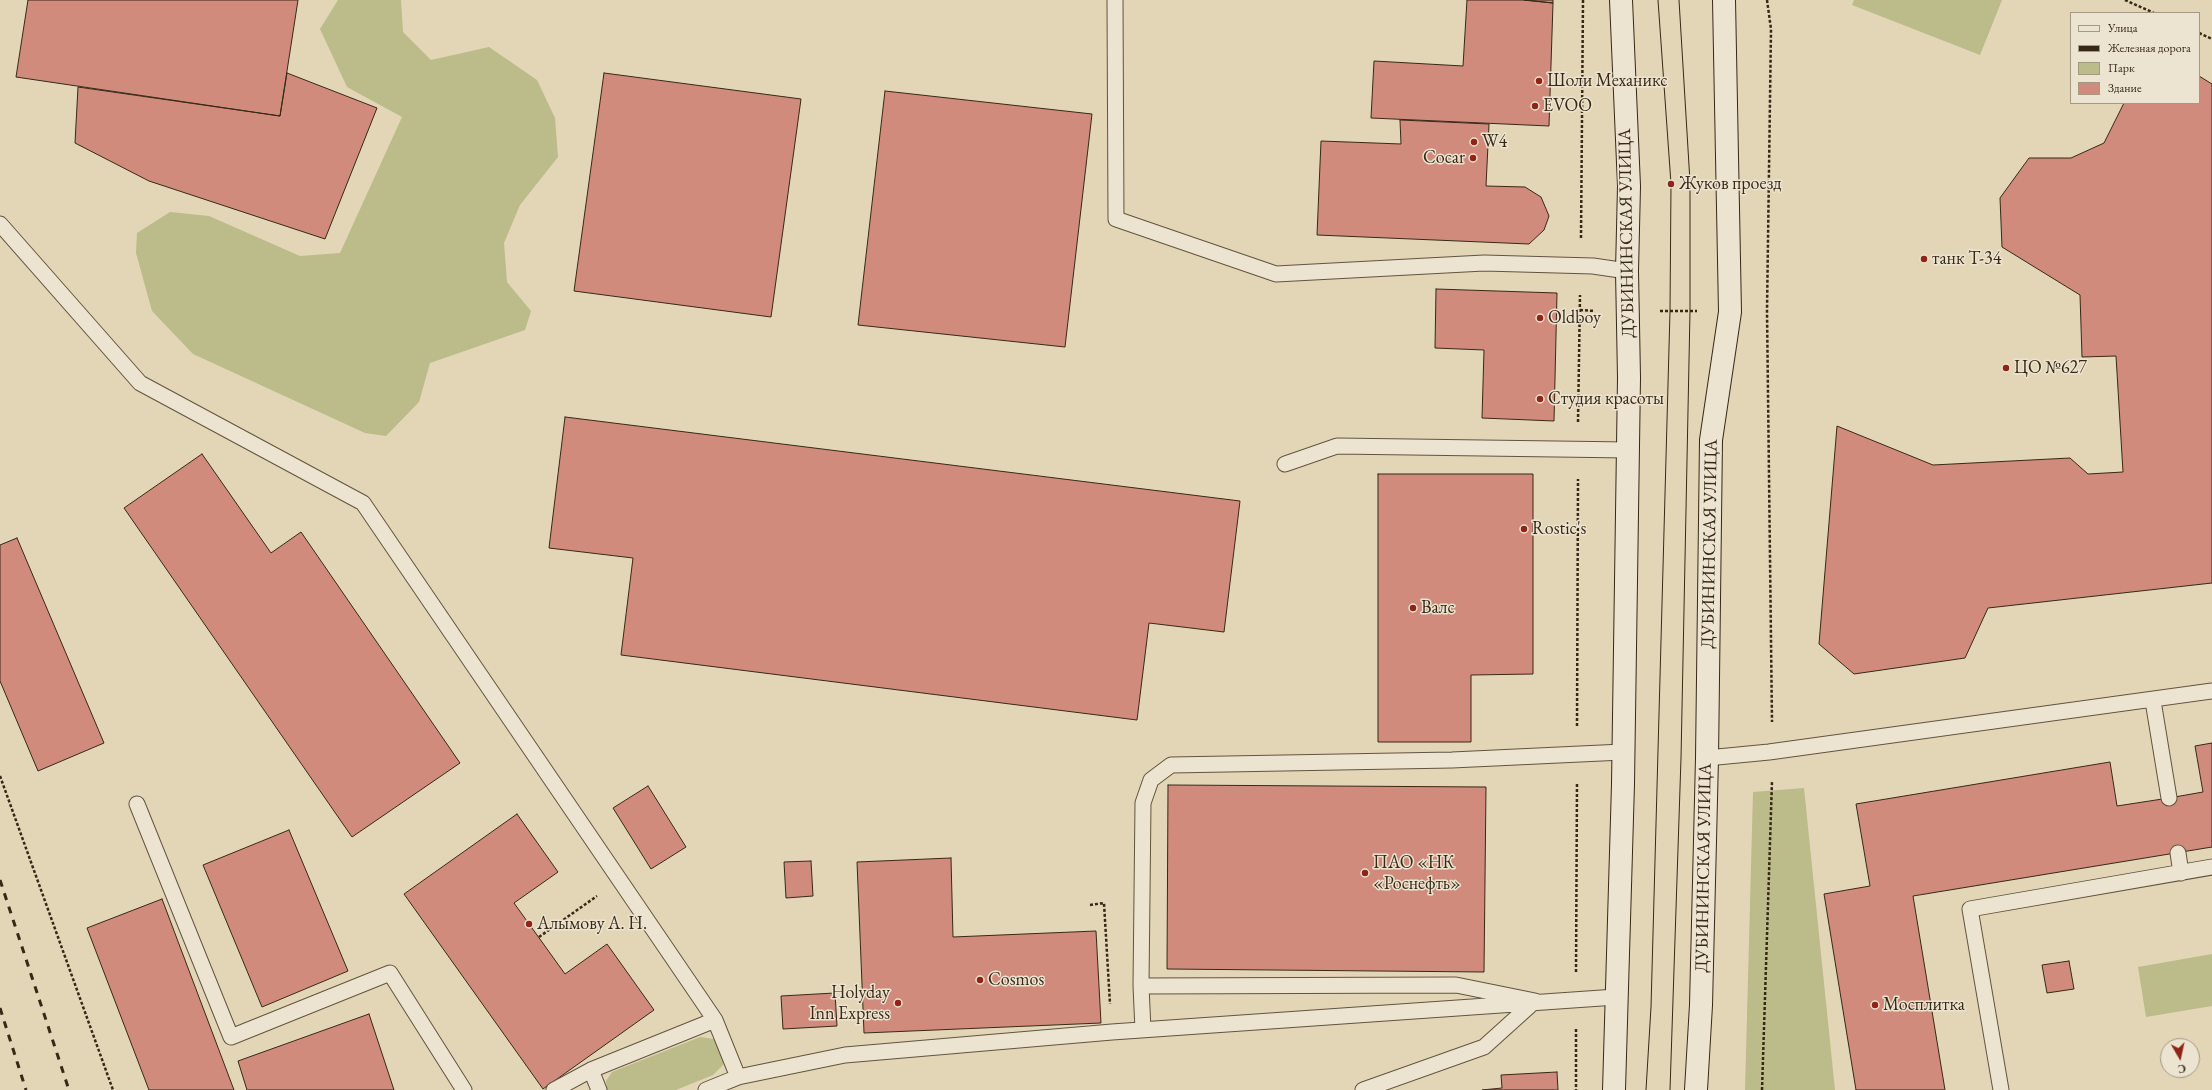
<!DOCTYPE html>
<meta charset="utf-8">
<style>
body{margin:0}
#map{position:relative;width:2212px;height:1090px;overflow:hidden;background:#e2d6b7;font-family:"EB Garamond",serif}
canvas{display:block}
.legend{position:absolute;left:2070px;top:12px;width:130px;height:92px;box-sizing:border-box;background:#ece4d0;border:1px solid #a49986;margin:0;padding:5px 7px;list-style:none;font-size:12px;color:#372816}
.legend li{display:flex;align-items:center;gap:8px;height:20px}
.legend b{width:20px;border:1px solid #a49986}
.north{position:absolute;left:2160px;top:1038px;width:40px;height:40px;box-sizing:border-box;background:#ece4d0;border:1px solid #a49986;border-radius:50%;rotate:171deg;font-size:11px;font-weight:700;line-height:16px;text-align:center;color:#372816}
.north::after{content:'';display:block;margin:auto;width:14px;height:18px;background:#8f2418;clip-path:polygon(50% 0,100% 100%,50% 72%,0 100%)}
</style>
<div id="map">
<canvas width="2212" height="1090"></canvas>
<ul class="legend">
<li><b style="height:5px;background:#ece4d0"></b>Улица</li>
<li><b style="height:5px;background:#372816"></b>Железная дорога</li>
<li><b style="height:11px;background:#bbbc89"></b>Парк</li>
<li><b style="height:11px;background:#d08b7d"></b>Здание</li>
</ul>
<div class="north">С</div>
</div>
<script>
const context = document.querySelector('canvas').getContext('2d');
context.lineJoin = 'round';
function paint(path, color) { context.fillStyle = color; context.fill(path, 'evenodd'); }
const poly = rows => new Path2D(rows.map(r => 'M' + r).join(''));
function stroke(path, color, width, dash) { context.strokeStyle = color; context.lineWidth = width; context.lineCap = dash ? 'butt' : 'round'; context.setLineDash(dash || []); context.stroke(path); }
function label(font, color, halo, rows, align = 'center') {
  context.font = font + ' "EB Garamond",serif'; context.lineWidth = 3; context.setLineDash([]); context.textBaseline = 'middle'; context.strokeStyle = halo; context.fillStyle = color; for (const [text, x, y, turn = 0] of rows) {
    context.save(); context.translate(x, y); context.rotate((+turn || 0) * Math.PI / 180); context.textAlign = isNaN(turn) ? turn : align; if (halo) context.strokeText(text, 0, 0); context.fillText(text, 0, 0); context.restore();
  }
}
const green = poly([
 [338,0,401,0,403,32,431,60,489,47,537,80,555,118,558,157,520,205,504,243,507,282,531,311,525,330,430,363,419,402,386,436,365,433,193,354,152,311,136,253,137,233,170,212,209,216,300,256,340,253,402,117,347,87,320,29],
 [1854,0,2002,0,1980,55,1852,5],
 [1804,788,1835,1090,1745,1090,1753,792],
 [2212,954,2212,1006,2146,1017,2138,967],
 [700,1037,714,1039,723,1051,723,1065,713,1075,676,1090,607,1090,606,1081,612,1072]
]);
const building = poly([
 [28,0,298,0,280,116,16,77,28,0],
 [1467,0,1524,0,1553,3,1549,126,1371,118,1374,61,1463,66,1467,0],
 [1524,0,1553,0,1553,3,1524,0],
 [287,73,377,108,325,239,149,181,75,143,78,87,280,116,287,73],
 [604,73,801,99,771,317,574,291,604,73],
 [2199,76,2212,84,2212,583,1988,608,1965,658,1854,674,1819,644,1837,426,1933,465,2070,458,2088,474,2123,472,2116,356,2082,357,2080,295,2002,247,2000,198,2029,158,2071,158,2104,143,2124,103,2199,103,2199,76],
 [885,91,1092,114,1065,347,858,325,885,91],
 [1400,120,1489,124,1486,186,1525,187,1541,197,1549,216,1544,230,1529,244,1317,235,1321,141,1401,144,1400,120],
 [1436,289,1557,293,1554,421,1482,418,1484,350,1435,348,1436,289],
 [565,417,1240,501,1224,632,1149,623,1137,720,621,655,633,558,549,548,565,417],
 [202,454,271,553,301,532,460,763,352,837,124,508,202,454],
 [1378,474,1533,474,1533,674,1471,675,1471,742,1378,742,1378,474],
 [17,538,104,743,38,771,0,681,0,545,17,538],
 [2212,743,2212,847,1913,896,1945,1090,1856,1090,1824,894,1870,886,1856,804,2110,762,2117,806,2169,798,2203,792,2195,746,2212,743],
 [1168,785,1486,787,1484,972,1167,969,1168,785],
 [648,786,686,847,651,869,613,808,648,786],
 [517,814,558,872,514,903,565,974,607,944,654,1010,543,1089,404,894,517,814],
 [289,830,348,971,262,1007,203,865,289,830],
 [951,858,953,937,1096,931,1101,1023,864,1033,857,862,951,858],
 [811,861,813,896,786,898,784,862,811,861],
 [162,899,234,1090,149,1090,87,928,162,899],
 [2069,961,2074,989,2047,993,2042,965,2069,961],
 [835,993,837,1026,783,1029,781,996,835,993],
 [369,1014,394,1090,247,1090,238,1061,369,1014],
 [1557,1072,1558,1090,1482,1090,1502,1088,1501,1075,1557,1072]
]);
const path = poly([
 [1767,0,1771,29,1767,311,1772,722],
 [2125,0,2154,13],
 [2199,33,2212,39],
 [1581,238,1583,0],
 [1580,310,1595,311],
 [1660,311,1697,311],
 [1578,422,1580,295],
 [1577,726,1578,479],
 [0,776,113,1090],
 [1090,905,1104,903,1110,1004],
 [539,937,597,896],
 [1576,972,1577,783],
 [1576,1029,1576,1090],
 [1762,1090,1772,781]
]);
const service = poly([
 [1115,0,1116,219,1276,274,1484,263,1593,266,1627,271],
 [0,224,140,383,363,503,715,1020,738,1077,706,1090],
 [1285,464,1337,446,1629,450],
 [2153,701,2169,798],
 [1707,758,1769,752,2212,691],
 [137,804,231,1037,390,973,464,1090],
 [2178,853,2181,873],
 [1141,986,1456,985,1535,1001,1484,1047,1363,1090],
 [1143,1030,1141,986,1143,803,1151,780,1171,765,1452,760,1623,752],
 [738,1077,845,1055,1112,1032,1616,997],
 [554,1090,591,1070],
 [599,1090,591,1070,715,1020],
 [2001,1090,1970,909,2212,867]
]);
const secondary = poly([
 [1614,1090,1623,784,1629,378,1627,271,1629,186,1621,0],
 [1696,1090,1701,1005,1707,758,1711,440,1730,312,1724,0]
]);
const tram = poly([
 [1646,1090,1651,1007,1670,311,1671,184,1658,0],
 [1670,1090,1681,758,1690,311,1690,182,1679,0]
]);
const rail = poly([
 [0,880,69,1090],
 [0,1008,26,1090]
]);
const markers = [
 [1539,81,4,"#8f2418"],
 [1535,106,4,"#8f2418"],
 [1474,142,4,"#8f2418"],
 [1473,158,4,"#8f2418"],
 [1671,184,4,"#8f2418"],
 [1924,259,4,"#8f2418"],
 [1540,318,4,"#8f2418"],
 [2006,368,4,"#8f2418"],
 [1540,399,4,"#8f2418"],
 [1524,529,4,"#8f2418"],
 [1413,608,4,"#8f2418"],
 [1365,873,4,"#8f2418"],
 [529,924,4,"#8f2418"],
 [980,980,4,"#8f2418"],
 [898,1003,4,"#8f2418"],
 [1875,1005,4,"#8f2418"]
];
const poiNames = [
 ["Шоли Механикс",1547,81],
 ["EVOO",1543,106],
 ["W4",1482,142],
 ["Cocar",1465,158,"right"],
 ["Жуков проезд",1679,184],
 ["танк Т-34",1932,259],
 ["Oldboy",1548,318],
 ["ЦО №627",2014,368],
 ["Студия красоты",1548,399],
 ["Rostic's",1532,529],
 ["Валс",1421,608],
 ["ПАО «НК",1373,863],
 ["«Роснефть»",1373,884],
 ["Алымову А. Н.",537,924],
 ["Cosmos",988,980],
 ["Holyday",890,993,"right"],
 ["Inn Express",890,1014,"right"],
 ["Мосплитка",1883,1005]
];
const streetNames = [
 ["ДУБИНИНСКАЯ УЛИЦА",1627,233,-91],
 ["ДУБИНИНСКАЯ УЛИЦА",1710,544,-89],
 ["ДУБИНИНСКАЯ УЛИЦА",1704,868,-89]
];
paint(green, '#bbbc89');
paint(building, '#d08b7d');
stroke(building, '#372816', 1);
stroke(service, '#62543e', 17);
stroke(secondary, '#372816', 24);
stroke(path, '#372816', 2.5, [3, 2]);
stroke(service, '#ece4d0', 15);
stroke(secondary, '#ece4d0', 22);
stroke(tram, '#372816', 1);
stroke(rail, '#372816', 3, [7, 7]);
for (const [x, y, r, color] of markers) { const dot = new Path2D(); dot.arc(x, y, r, 0, 2 * Math.PI); context.fillStyle = color; context.fill(dot); stroke(dot, '#ece4d0', 1.5); }
label('18px', '#372816', '#ece4d0', poiNames, 'left');
label('18px', '#372816', '#ece4d0', streetNames);
</script>
